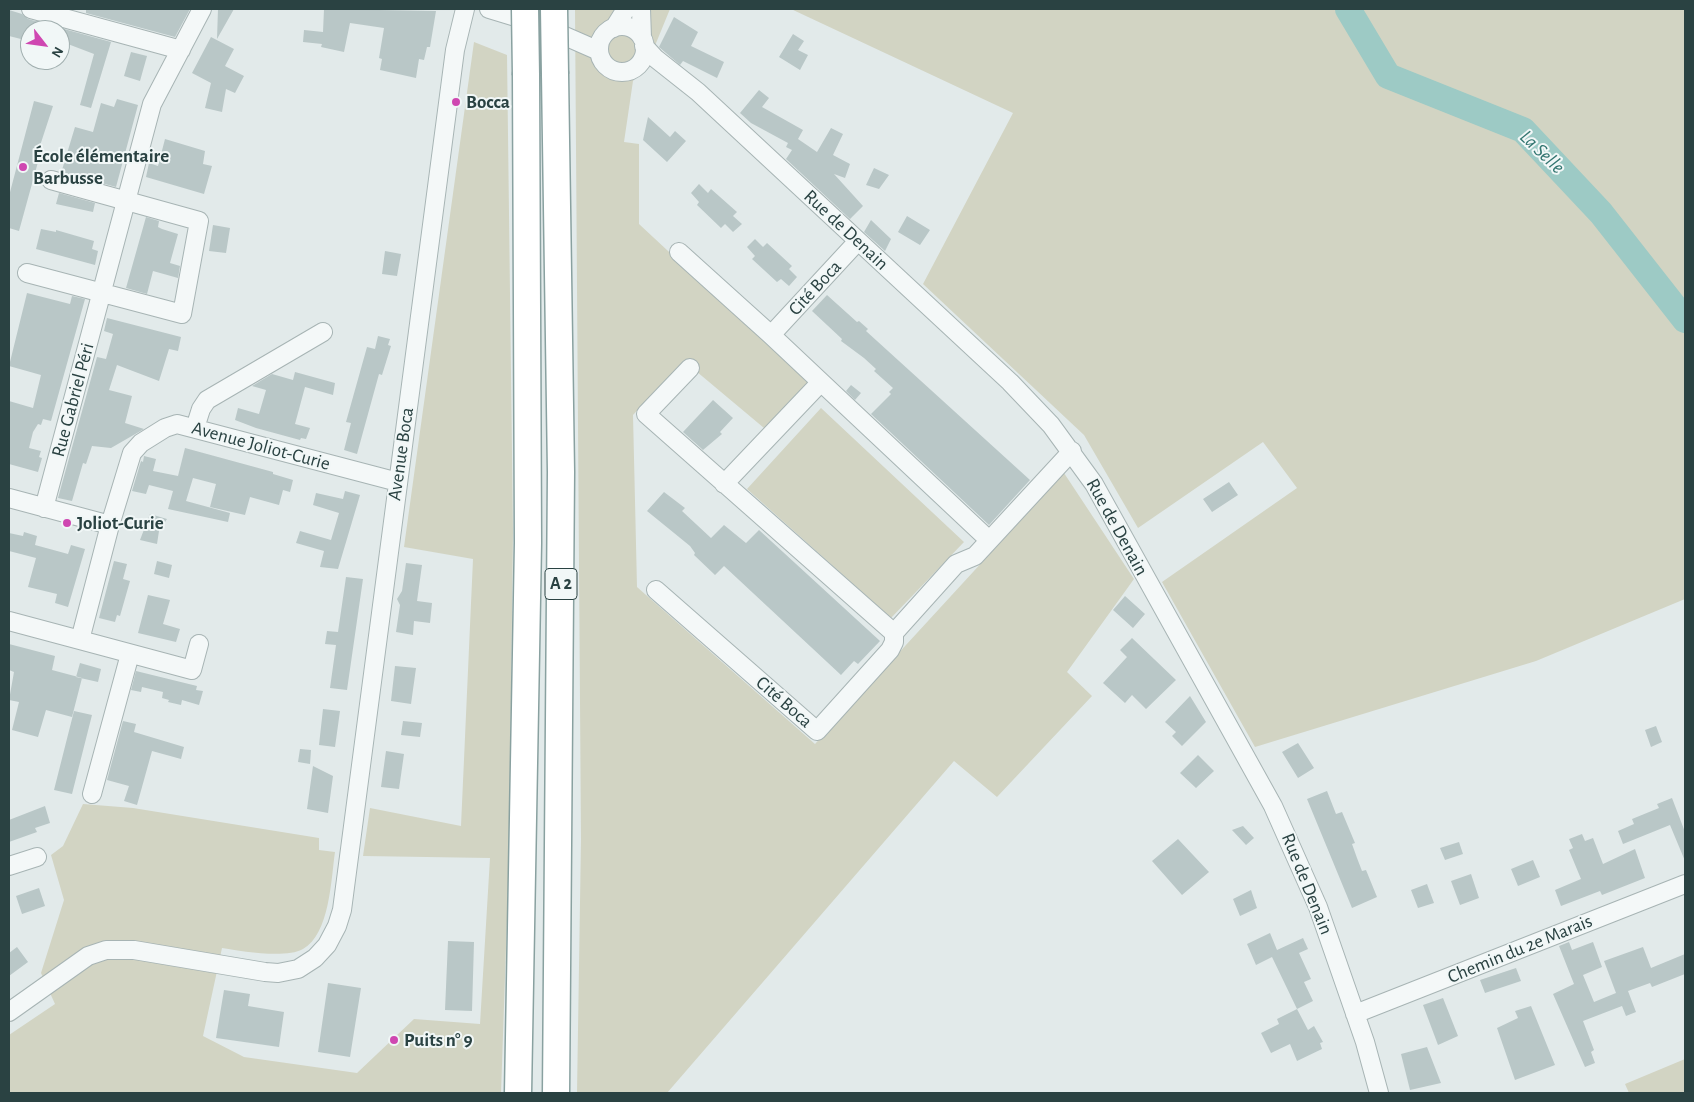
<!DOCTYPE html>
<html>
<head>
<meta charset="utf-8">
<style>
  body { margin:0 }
  #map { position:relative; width:1694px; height:1102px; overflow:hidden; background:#e2eaea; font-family:"Alegreya Sans",sans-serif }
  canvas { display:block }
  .frame { position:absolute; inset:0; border:10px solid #2a4242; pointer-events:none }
  .north { position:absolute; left:20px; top:20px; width:50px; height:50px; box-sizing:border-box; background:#f1f7f7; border:1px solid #a1afaf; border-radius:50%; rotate:120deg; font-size:14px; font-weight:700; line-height:20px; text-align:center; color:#2a4242 }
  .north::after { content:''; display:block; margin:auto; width:18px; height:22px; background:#cf47b1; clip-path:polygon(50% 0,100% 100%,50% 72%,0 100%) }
</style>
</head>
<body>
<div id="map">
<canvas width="1694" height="1102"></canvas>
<div class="frame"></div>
<div class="north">N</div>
</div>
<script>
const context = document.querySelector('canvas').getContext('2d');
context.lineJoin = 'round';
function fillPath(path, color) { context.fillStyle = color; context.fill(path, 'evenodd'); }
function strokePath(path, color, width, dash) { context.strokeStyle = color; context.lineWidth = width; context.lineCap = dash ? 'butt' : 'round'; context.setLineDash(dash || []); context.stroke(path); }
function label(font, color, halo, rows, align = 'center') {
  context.font = font + ' "Alegreya Sans",sans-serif'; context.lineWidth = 4; context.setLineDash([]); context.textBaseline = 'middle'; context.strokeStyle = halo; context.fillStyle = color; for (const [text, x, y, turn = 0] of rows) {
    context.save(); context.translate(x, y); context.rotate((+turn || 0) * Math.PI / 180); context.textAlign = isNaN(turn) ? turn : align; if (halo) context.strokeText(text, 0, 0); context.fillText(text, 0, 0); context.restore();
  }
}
fillPath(new Path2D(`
  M575,9H670L654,48L633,81L624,142L639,144V224L810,383L764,428L684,361L633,415L637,587L815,744L1064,473L1134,579L1067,672L1092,696L997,797L954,761L667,1093H577L581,839Z
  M791,9H1685V599L1536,661L1255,747L1162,582L1297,488L1263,442L1138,528L1084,435L923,284L1013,113Z
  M474,42L507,55L513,532L509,861L501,1093H9V1035L55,1004L41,973L64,900L51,855L63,846L83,804L133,808L319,838V850L335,852C331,879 330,934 303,949C285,959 241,951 222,948L203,1036L244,1057L357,1073L414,1019L480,1024L490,858L363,856L370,808L461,826L473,559L404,547Z
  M821,408L964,542L891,618L747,489Z
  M1685,1059V1093H1629L1625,1084Z`), '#d2d4c3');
strokePath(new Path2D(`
  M1348,9L1388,76L1523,130L1601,213L1685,320`), '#9dcac5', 26);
fillPath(new Path2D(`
  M86,9H190L175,37L86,13Z
  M218,9H234L217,39Z
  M324,9L436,11L430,47H427L424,60L419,59L416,78L380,70L382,59L379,58L384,28L350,23L344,52L321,47L322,44L303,42L304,30L323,32Z
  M9,10L22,14L28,19L111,42L91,108L80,105L94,54L60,41V30H30L29,41L9,36Z
  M674,17L698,32L691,46L724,62L717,78L683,61L680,65L659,47Z
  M793,34L804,41L798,50L808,55L800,70L779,57Z
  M211,37L234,49L225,66L244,76L235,93L226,89L222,112L205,108L211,83L192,73Z
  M131,52L147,56L140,81L124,76Z
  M759,90L769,98L762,107L803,130L798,139L817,152L831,128L843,134L833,155L850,164L845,178L834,174L863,206L850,219L786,159L792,150L786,147L788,143L751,123L740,113Z
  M117,99L138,105L116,187L65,173V171L62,170L75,127L93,132L101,103L114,107Z
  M34,101L53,106L35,161L38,162L19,231L9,228V196Z
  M648,117L670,137L675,131L686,141L667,162L643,140Z
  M165,139L205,151L203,164L212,166L204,194L146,177L149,163L158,166Z
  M874,168L889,175L879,189L866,185Z
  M699,184L708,193L711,189L737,212L733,216L742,224L733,232L725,224L721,228L697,205L699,202L691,193Z
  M59,193L95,203L93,212L56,204Z
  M907,216L930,230L920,245L898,232Z
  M146,217L159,221L158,227L162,229L178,234L170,263L180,266L178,278L153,271L147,294L126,288Z
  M871,220L891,239L885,251L864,232Z
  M213,225L230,228L226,253L209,251Z
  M41,229L56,232V230L94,241L92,249L98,251L95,265L36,249Z
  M755,239L763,247L767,243L792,266L789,269L797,277L789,286L781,279L777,282L752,259L755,256L747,247Z
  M385,251L401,254L397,276L382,274Z
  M27,293L70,304L72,296L85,299L51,421L43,419L41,425L38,424L33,432L29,448L41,451L39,457L42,458L38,472L9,464V401L33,408L41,375L9,366Z
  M827,295L857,322L859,321L868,329L866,331L1030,480L989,525L871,414L891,394L889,392L893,388L874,371L876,369L864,358L841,341L842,339L812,311Z
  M107,318L181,337L178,351L169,349L159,381L117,365L109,390L132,396L125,423L144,429L111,448L92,446L86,464L83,463L72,501L58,498L97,357L106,359L113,334L104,331Z
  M378,336L390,339L388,345L391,346L382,375L379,374L357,454L344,450L351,423L346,422L367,347L375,349Z
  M295,372L335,383L333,395L305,387L295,424L310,428L306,439L301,438L300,440L256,428L235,420L238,408L259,414L266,390L252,386L272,374L293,380Z
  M851,385L861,393L855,400L846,391Z
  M713,400L733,418L720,432L722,434L703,450L683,432Z
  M185,448L273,472V474L293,480L290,492L283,490L279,505L250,497L245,515L210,507L216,484L193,478L186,501L230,513L228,522L168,509L173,491L149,485L146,494L132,491L141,461L143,462L144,456L156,459L153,471L178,476Z
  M1229,482L1238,495L1212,512L1203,499Z
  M345,491L360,495L338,569L320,567L324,551L296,543L300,531L331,540L339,513L313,505L316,493L343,499Z
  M664,492L685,508L682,511L711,538L724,525L746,543L759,530L880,641L858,664L854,661L841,675L724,566L715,575L694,555L695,553L690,546L647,511Z
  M150,514L167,519L159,531L157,544L140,540Z
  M24,532L37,536L35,545L68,554L71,545L85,549L68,607L55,603L57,594L28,587L36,558L9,551V533L23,536Z
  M114,561L127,564L123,579L130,581L120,616L117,615L115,622L99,618Z
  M157,561L172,565L169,578L154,574Z
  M406,563L422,565L417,601L432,603L430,623L414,621L413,635L396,632L400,605L397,599L402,591Z
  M346,577L363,579L347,690L330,688L336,645L325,644L327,631L338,632Z
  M148,595L170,600L163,624L180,629L176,642L138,633Z
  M1125,596L1145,614L1133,628L1113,610Z
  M1132,638L1176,680L1146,709L1132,695L1125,703L1103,683L1127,657L1120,650Z
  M9,644L55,656L52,670L82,678L72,717L46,710L38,737L12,730L19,702L9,700L14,672L9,670Z
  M80,663L101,669L98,682L76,677Z
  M395,666L416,668L411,704L391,701Z
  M136,671L197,686L196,690L203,691L199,705L182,700L181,705L168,702L169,700L162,698L163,692L142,687L141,692L131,690Z
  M1190,696L1206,722L1182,746L1172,736L1176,732L1165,722Z
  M323,709L340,711L335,747L319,745Z
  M74,711L92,715L72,794L54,790Z
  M123,721L136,724L134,732L184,747L181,759L152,751L137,805L124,801L129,786L107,780Z
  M403,721L422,723L420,737L401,735Z
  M1656,726L1662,742L1651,747L1645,730Z
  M1298,743L1314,768L1298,778L1282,752Z
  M300,749L311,750L310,764L298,762Z
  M386,751L404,754L399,789L381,787Z
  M1198,755L1214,771L1196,788L1180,773Z
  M313,766L333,776L328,813L307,809Z
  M1327,791L1336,814L1342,812L1355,843L1352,844L1357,858L1362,871L1366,870L1377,897L1352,908L1307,799Z
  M1672,798L1685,832V861L1670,825L1623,844L1618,831L1634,824L1632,819L1659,808L1657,804Z
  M45,806L50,823L35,828L37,832L9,842V820Z
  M1243,826L1254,838L1246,845L1232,830Z
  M1582,834L1585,841L1593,838L1603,864L1635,849L1645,878L1602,895L1600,891L1561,906L1555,890L1581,879L1569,850L1573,848L1569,839Z
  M1178,839L1209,872L1182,895L1152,861Z
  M1459,842L1463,854L1445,860L1440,848Z
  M1533,860L1540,877L1518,886L1511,869Z
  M1471,874L1479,898L1460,905L1451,881Z
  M1427,884L1434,903L1418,908L1411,890Z
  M39,888L45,906L22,914L16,896Z
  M1251,890L1257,908L1240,916L1233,899Z
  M1270,933L1277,950L1303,938L1308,949L1299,953L1311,979L1304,982L1313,1001L1297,1009L1308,1030L1314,1026L1323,1042L1320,1043L1322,1049L1297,1061L1290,1044L1271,1053L1261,1033L1279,1024L1277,1019L1297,1009L1272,957L1256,965L1247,944Z
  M448,941L474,942L472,1011L445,1010Z
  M1569,942L1572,950L1593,942L1597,953L1602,967L1583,975L1594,1002L1616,993L1604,961L1643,947L1651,968L1685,954V974L1652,987L1650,983L1628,991L1636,1012L1626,1016L1622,1006L1583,1021L1594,1050L1591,1052L1595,1063L1585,1067L1553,994L1574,984L1559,946Z
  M17,947L28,962L9,976V953Z
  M1516,968L1521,981L1485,993L1480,980Z
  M328,983L361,988L350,1057L318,1052Z
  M224,990L250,994L248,1006L284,1012L279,1047L216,1038Z
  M1443,998L1458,1036L1438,1045L1423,1005Z
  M1531,1006L1555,1065L1515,1080L1497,1028L1518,1018L1515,1011Z
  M1427,1047L1441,1083L1410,1090L1401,1054Z`), '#b9c7c7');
const minor = new Path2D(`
  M31,9L181,50
  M489,9L535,23L599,51
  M641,9L642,38
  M599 49a23 23 0 1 1 46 0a23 23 0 1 1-46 0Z
  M614,28L626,9
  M644,46L655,58L698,92L1010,382L1051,425L1094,484L1273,806L1318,907L1365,1042L1379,1093
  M679,252L771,335L989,540
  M27,273L182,314L199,221L51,180
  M771,335L858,241
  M690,368L646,414L894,633L956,564L975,556L1072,451
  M195,428L201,409L207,400L323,332
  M724,484L821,382
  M9,498L110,525L132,453L141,443L165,428L177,424L398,482
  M44,508L152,104L202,9
  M656,590L817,731L890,650L894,642V633
  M9,621L192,670L199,644
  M80,640L110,525
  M92,794L130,654
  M9,866L37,857
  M9,1012L88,956L106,950H134L265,972L278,973L298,969L315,958L327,945L337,926L342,910L455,50L465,9
  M1355,1014L1685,884`);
const highway = new Path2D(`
  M555,74L561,472L556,1093
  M518,1093L528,543L526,75`);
strokePath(minor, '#a7b4b4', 20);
strokePath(highway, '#89a1a0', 29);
strokePath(minor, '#f4f8f8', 18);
strokePath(highway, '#fff', 26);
const highwayBridge = new Path2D(`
  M525,9L526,75
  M554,9L555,74`);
strokePath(highwayBridge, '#89a1a0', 29, []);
strokePath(highwayBridge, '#fff', 26);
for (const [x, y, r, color] of [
  [456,102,5,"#cf47b1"],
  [23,167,5,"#cf47b1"],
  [67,523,5,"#cf47b1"],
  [394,1040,5,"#cf47b1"]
]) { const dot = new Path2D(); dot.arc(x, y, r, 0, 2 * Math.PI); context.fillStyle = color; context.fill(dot); strokePath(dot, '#f1f7f7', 2); }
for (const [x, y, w] of [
  [561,584,32]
]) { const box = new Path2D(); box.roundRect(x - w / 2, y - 15.5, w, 31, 4); context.fillStyle = '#f1f7f7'; context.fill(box); strokePath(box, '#2a4242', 1); }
label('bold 18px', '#2a4242', null, [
  ["A 2",561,584]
]);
label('bold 19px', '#2a4242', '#f1f7f7', [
  ["Bocca",466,102],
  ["École élémentaire",33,156],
  ["Barbusse",33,178],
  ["Joliot-Curie",77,523],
  ["Puits n° 9",404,1040]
], 'left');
label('19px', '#2a4242', '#f1f7f7', [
  ["Rue de Denain",846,230,43],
  ["Cité Boca",815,288,-47],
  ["Rue Gabriel Péri",73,400,-75],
  ["Avenue Joliot-Curie",261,446,15],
  ["Avenue Boca",401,454,-82],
  ["Rue de Denain",1117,527,61],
  ["Cité Boca",784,702,41],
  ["Rue de Denain",1307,884,68],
  ["Chemin du 2e Marais",1520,949,-22]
]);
label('italic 20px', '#337671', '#f1f7f7', [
  ["La Selle",1542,152,44]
]);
</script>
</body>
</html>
